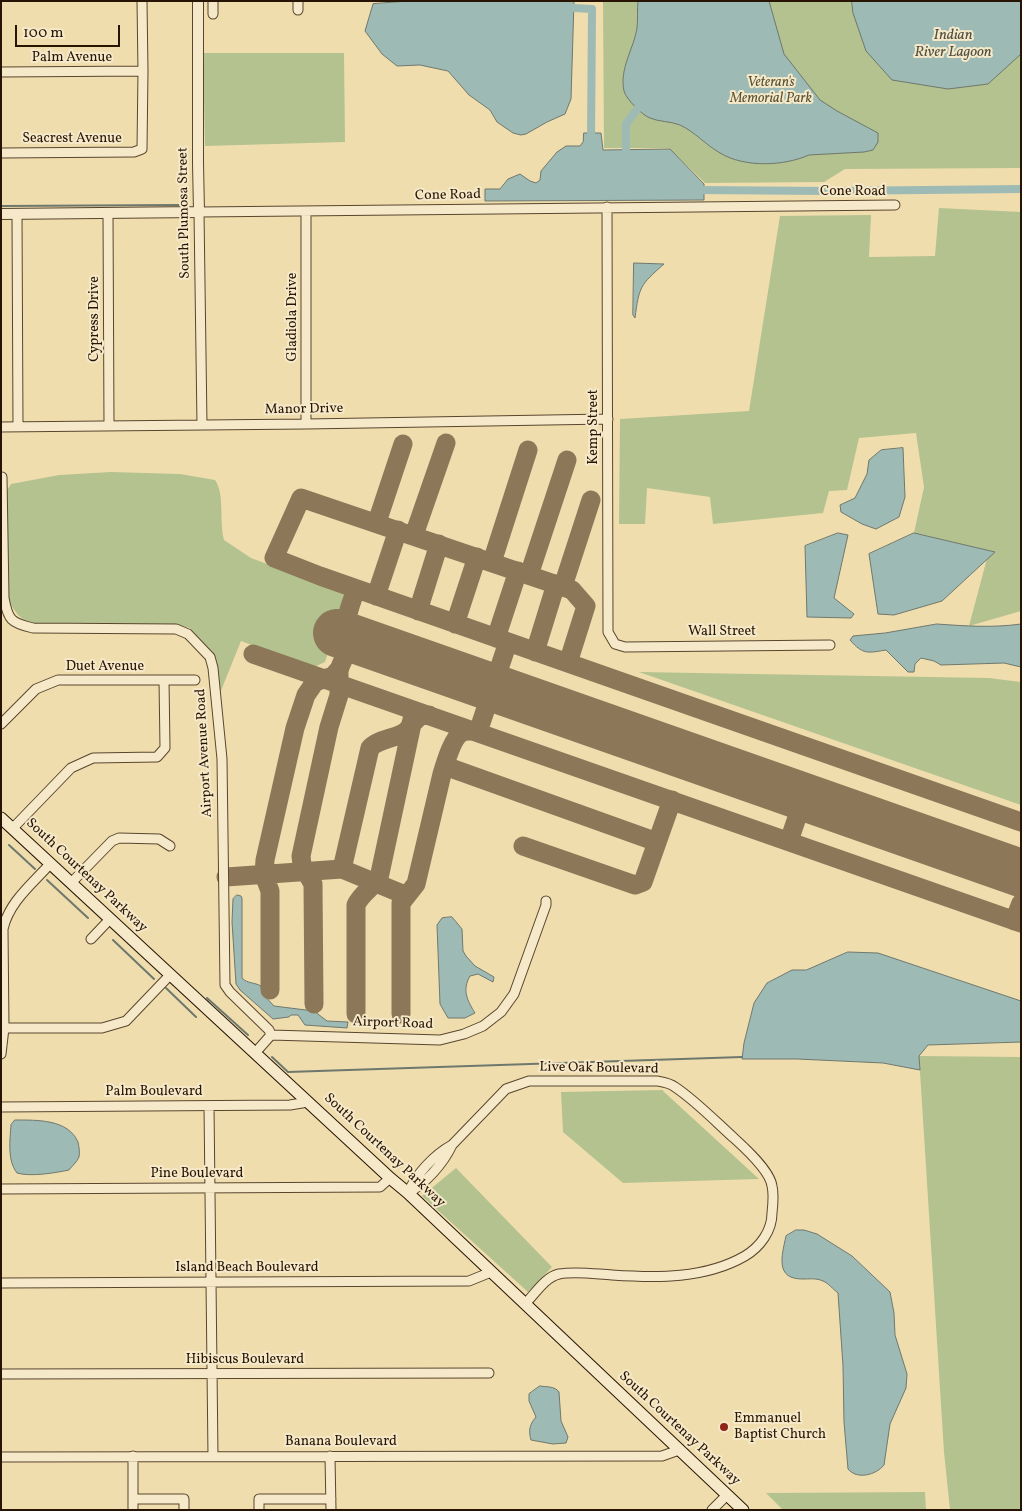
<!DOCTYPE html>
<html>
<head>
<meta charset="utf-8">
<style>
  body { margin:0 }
  #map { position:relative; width:1022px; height:1511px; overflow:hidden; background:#f0ddae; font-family:Vollkorn,serif }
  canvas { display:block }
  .frame { position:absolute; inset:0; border:2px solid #271402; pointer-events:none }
  .scale { position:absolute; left:15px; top:25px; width:105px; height:22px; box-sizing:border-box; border:2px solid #271402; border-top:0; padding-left:6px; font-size:15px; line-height:18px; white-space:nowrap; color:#271402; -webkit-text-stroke:4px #f5e9ca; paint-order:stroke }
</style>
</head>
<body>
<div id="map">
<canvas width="1022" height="1511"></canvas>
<div class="frame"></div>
<div class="scale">100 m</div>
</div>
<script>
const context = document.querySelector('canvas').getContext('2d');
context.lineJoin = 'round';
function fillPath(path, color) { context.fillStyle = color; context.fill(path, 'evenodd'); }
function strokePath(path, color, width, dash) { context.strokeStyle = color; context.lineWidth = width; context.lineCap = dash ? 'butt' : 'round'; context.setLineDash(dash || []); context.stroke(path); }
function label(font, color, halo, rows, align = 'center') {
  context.font = font + ' Vollkorn,serif'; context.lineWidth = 4; context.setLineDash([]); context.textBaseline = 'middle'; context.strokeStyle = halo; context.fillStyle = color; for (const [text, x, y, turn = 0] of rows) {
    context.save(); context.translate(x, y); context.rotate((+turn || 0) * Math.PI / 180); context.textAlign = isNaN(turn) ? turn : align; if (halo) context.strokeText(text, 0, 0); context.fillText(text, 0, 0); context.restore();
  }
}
fillPath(new Path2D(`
  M603,1H1021V168L845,169L824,182L705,183L669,148H604Z
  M203,53H344L345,142L205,146Z
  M939,208L1021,212V611L969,626L989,551L914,533L924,487L916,433L859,438L847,490L829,491L823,513L713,524L710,497L647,488L645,524H619L620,419L749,411L780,216L871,215L869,257L935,256Z
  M111,472L180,474L215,480C225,494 219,521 224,540L251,558L342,592L345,595V601L325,662L312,668L241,641L220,693L216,660L190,628L182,626L28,623L18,615L8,601L6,492L11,484L59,475Z
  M639,672L989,678L1021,682V805Z
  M919,1056L1021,1057V1510H950L944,1452Z
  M663,1090V1091L759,1179L623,1183L563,1132L561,1092Z
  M456,1168L552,1267L528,1292L422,1196Z
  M925,1492L926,1510H783L766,1493Z`), '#b4c28f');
const water = new Path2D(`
  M409,1H574L571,99L565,114L547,122L526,134L521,135L513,133L497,122L490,110L469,95L448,71L420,65L397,66L382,54L365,31L373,4Z
  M638,1H769L784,54L820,100L837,111L878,133V142L873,150L864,152L809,155C784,166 745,168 720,153C706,145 695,132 680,125C670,121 659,122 650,118C642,115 626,99 624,91C619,69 634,48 637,28C638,19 637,10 638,1Z
  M852,1H1021V54L988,84L948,89L892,80L866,51L853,13Z
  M584,133H601L603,150L670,149L704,184V200L485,201V189H500L508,179L520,174L530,181L536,183L540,180L541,171L557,152L566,146H580L583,142Z
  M634,263L664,264C640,285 639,287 635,318L633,315Z
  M903,448L905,497L899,517L876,529L862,524L841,512L840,505L855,498L867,474L869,460L881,450Z
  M838,533L848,535L834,598L854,614L851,618L807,617L805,546Z
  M914,533L995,552L942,601L894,615L878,614L869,554Z
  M937,624C965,626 993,628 1021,624V667L1004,663L941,665L934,661L921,658L915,664L914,672H908L886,650C868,653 863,655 850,640L853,636L885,633Z
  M237,895L241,896L242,898V978C248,984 254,982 261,986L262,993L274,1006L314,1011L327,1021L348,1022L347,1028L305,1025L298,1015H291L289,1017L273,1019L240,990L236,984L232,922L233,899Z
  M452,917L462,929L463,951L466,956L475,966L494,977L493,982L478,974L470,976C462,990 467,1000 475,1013L465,1018H448L440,1004L437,925L442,918Z
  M848,952L878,953L1021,1001V1042L928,1045L919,1056L920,1070L883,1063L797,1059H742L744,1043L754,1003L767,983L792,970H806Z
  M15,1120C37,1120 68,1119 78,1142C79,1146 80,1153 79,1157C77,1162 72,1166 69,1170C55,1173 30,1177 17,1173C7,1160 10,1140 11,1125Z
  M796,1230H804L817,1234L852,1256L890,1292L894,1313L895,1335L907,1374L906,1388L890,1424L884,1465C876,1475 857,1480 848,1469L844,1422L843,1366L838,1293C833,1289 828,1283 823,1281C816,1278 811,1279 804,1279C774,1280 782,1255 786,1236Z
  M540,1386C546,1387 555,1386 559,1392L561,1421L568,1437L566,1443L553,1444L531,1440C528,1430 530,1424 536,1417L529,1401V1394Z`);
fillPath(water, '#9dbab4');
strokePath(water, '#6e786d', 1);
strokePath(new Path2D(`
  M1,206L179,205
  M9,845L35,869
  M47,880L88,918
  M113,940L154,979
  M166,988L196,1017
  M207,998L248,1035
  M272,1057L288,1072L742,1057`), '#6e786d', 2);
strokePath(new Path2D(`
  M574,8L592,9L591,142
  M626,158V124L638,108
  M696,190L828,191L1021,189`), '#9dbab4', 8);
strokePath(new Path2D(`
  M377,522L403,444
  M414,535L446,443
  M492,562L528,450
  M529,575L567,460
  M563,586L591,500
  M376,596L398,530
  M418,611L439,544
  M455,624L477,557
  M496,638L518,571
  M535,652L556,584
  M253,654L1021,923
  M568,663L586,606L572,590L301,498L274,558L320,576L1021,822
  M336,679C341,663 346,646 365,643C338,627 348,614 356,589
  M445,766L657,842
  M789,841L804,797
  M523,846L635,885L643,882L672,800
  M342,869L370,748C382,735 411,740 412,719
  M226,877L342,869L405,895
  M1014,921L1021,903
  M270,990V891L264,875L265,860L295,728L306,695L315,682L333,676L340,668
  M314,1004L313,884L302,865L301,856L329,727L339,695V673
  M356,1014V905C361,894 372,888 379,878L412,724L420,716L429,715
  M401,1014V903L416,884L442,774C445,764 453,736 463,732C468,730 473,731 478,732L508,642`), '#8c7858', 19);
strokePath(new Path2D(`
  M337,633L1021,873`), '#8c7858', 48);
const minor = new Path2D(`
  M298,1V10
  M213,14V1
  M1,72L143,71
  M1,153L134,152L142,149L143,71L142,1
  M607,207L608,632L615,644L625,647L830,645
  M306,211V424
  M108,213L109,426
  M17,214L18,427
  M202,425L199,212L895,205
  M1,427L306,424L608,419
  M2,477L4,598C8,620 11,623 33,628L176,629L188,634L210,657L213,668L222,759L225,985L230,992L269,1030L271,1035
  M1,724L36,689L58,680H195
  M13,828L71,768L93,758L157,757L165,748L164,680
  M71,883L112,841L119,838L159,839L170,846
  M91,939L110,919
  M4,1028H102L126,1021L170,975
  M255,1053L271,1035L440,1040L464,1034L483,1026L501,1012L514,994L546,905V901
  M1,1054L4,1028L3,929C9,902 32,884 50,864
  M209,1106L213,1456
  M1,1107L290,1105L308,1102
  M1,1189L380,1187L390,1178
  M408,1193C416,1174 434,1155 452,1145L506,1089L529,1081H657C663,1082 670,1083 675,1087C696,1101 716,1122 735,1139C746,1149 770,1171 772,1186C774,1194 773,1204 772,1213C772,1231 760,1247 745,1256C705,1279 657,1278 612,1275C595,1274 576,1271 559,1274C545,1277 535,1294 525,1304
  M408,1193C426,1183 443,1164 452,1145
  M1,1283L469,1281L491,1272
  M1,1374L489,1373
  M133,1456V1510
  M330,1456L331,1510
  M1,1457L662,1456L679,1450
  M133,1499H184V1510
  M259,1510V1499H331
  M712,1510L727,1495`);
const tertiary = new Path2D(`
  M1,214L199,212L198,163V1`);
const secondary = new Path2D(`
  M1,818L390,1178L408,1193L743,1510`);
strokePath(minor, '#59462d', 11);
strokePath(tertiary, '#59462d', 12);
strokePath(secondary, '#271402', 13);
strokePath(minor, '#f5e9ca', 9);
strokePath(tertiary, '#f5e9ca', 10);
strokePath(secondary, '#f5e9ca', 11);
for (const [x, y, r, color] of [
  [724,1427,5,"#8f2418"]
]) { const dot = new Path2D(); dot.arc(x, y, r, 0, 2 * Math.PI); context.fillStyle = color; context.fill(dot); strokePath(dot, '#f5e9ca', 2); }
label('14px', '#271402', '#f5e9ca', [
  ["Palm Avenue",72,58],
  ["Seacrest Avenue",72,139],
  ["Cone Road",853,192],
  ["Cone Road",448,196,-1],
  ["South Plumosa Street",185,213,-91],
  ["Gladiola Drive",293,317,-90],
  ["Cypress Drive",95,319,-90],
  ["Manor Drive",304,410,-1],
  ["Kemp Street",594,427,-90],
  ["Wall Street",722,632],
  ["Duet Avenue",105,667],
  ["Airport Avenue Road",205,753,-93],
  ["South Courtenay Parkway",86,876,43],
  ["Airport Road",393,1024,2],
  ["Live Oak Boulevard",599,1069,1],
  ["Palm Boulevard",154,1092],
  ["South Courtenay Parkway",384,1151,43],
  ["Pine Boulevard",197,1174],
  ["Island Beach Boulevard",247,1268],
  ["Hibiscus Boulevard",245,1360],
  ["South Courtenay Parkway",679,1429,43],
  ["Banana Boulevard",341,1442]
]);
label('italic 14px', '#585133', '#f5e9ca', [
  ["Veteran's",771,83],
  ["Memorial Park",771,99]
]);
label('14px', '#271402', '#f5e9ca', [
  ["Emmanuel",734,1419],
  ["Baptist Church",734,1435]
], 'left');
label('italic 15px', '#504e40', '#f5e9ca', [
  ["Indian",953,36],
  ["River Lagoon",953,53]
]);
</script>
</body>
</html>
